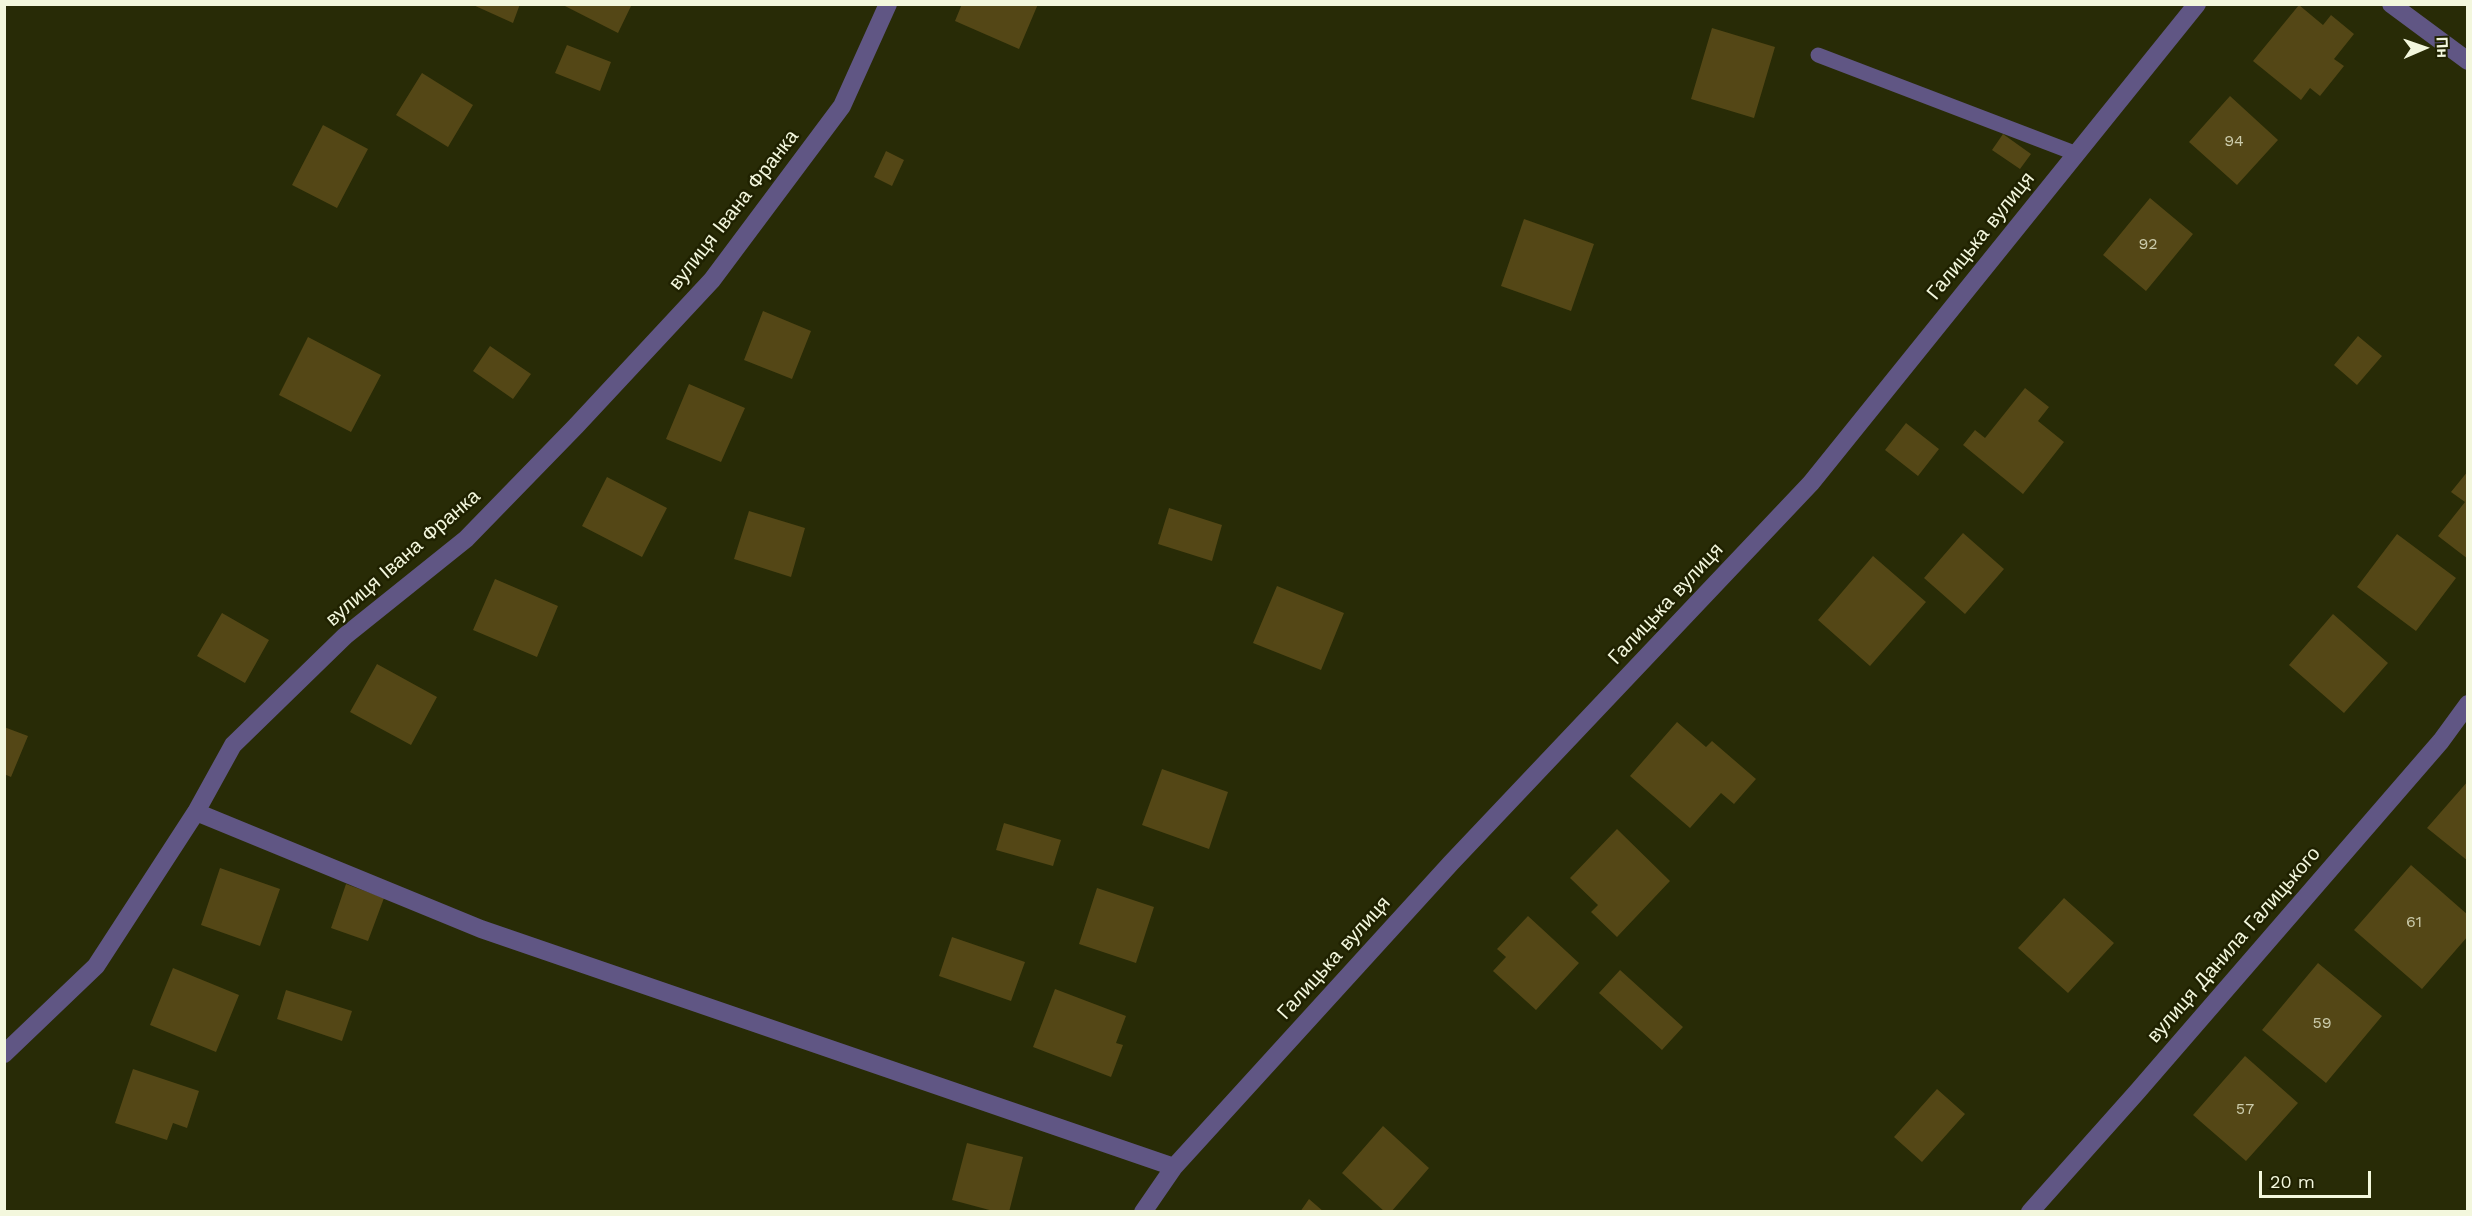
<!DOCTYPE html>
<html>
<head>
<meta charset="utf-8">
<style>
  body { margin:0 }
  #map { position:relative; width:2472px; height:1216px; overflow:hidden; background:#282b06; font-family:"Work Sans",sans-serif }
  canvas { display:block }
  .frame { position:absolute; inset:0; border:6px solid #f3f7dd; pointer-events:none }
  .north { position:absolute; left:2394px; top:18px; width:60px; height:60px; -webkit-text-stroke:4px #1f2100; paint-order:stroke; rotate:88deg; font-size:16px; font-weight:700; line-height:24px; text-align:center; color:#f3f7dd }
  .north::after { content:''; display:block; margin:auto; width:21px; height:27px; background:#f3f7dd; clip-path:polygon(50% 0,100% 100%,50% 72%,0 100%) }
  .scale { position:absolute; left:2259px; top:1171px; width:112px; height:27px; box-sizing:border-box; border:3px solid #f3f7dd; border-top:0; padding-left:8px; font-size:18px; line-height:21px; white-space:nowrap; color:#f3f7dd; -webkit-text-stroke:4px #1f2100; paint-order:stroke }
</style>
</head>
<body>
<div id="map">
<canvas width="2472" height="1216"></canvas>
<div class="frame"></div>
<div class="north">Пн</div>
<div class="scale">20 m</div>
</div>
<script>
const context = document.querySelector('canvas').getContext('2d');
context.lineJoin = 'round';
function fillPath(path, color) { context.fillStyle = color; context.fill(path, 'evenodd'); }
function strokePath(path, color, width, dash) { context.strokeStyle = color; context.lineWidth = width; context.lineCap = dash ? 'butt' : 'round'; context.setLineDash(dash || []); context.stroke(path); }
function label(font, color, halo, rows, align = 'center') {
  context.font = font + ' "Work Sans",sans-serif'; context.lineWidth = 5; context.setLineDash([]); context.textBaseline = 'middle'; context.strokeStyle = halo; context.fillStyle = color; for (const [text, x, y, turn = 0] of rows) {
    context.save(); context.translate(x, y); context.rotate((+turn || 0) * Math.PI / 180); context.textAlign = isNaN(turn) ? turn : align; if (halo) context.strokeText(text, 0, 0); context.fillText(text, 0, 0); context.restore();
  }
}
fillPath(new Path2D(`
  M471,4H520L513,23Z
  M561,4H632L618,33Z
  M962,4H1038L1019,49L955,21Z
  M2299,5L2323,25L2331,15L2354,34L2334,59L2344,66L2320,96L2310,88L2301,100L2253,61Z
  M1712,28L1775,47L1754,118L1691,99Z
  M567,45L611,62L600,91L555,73Z
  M422,73L473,105L448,147L396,115Z
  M2230,96L2278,140L2237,185L2189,142Z
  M323,125L368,149L337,208L292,185Z
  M2003,134L2031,154L2020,169L1992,150Z
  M886,151L904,160L892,186L874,177Z
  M2150,198L2193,234L2146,291L2103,255Z
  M1524,219L1594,244L1571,311L1501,286Z
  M763,311L811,331L792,379L744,360Z
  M2358,336L2382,356L2357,385L2334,365Z
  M308,337L381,375L351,432L279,395Z
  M490,346L531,374L513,399L473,371Z
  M689,384L745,408L721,462L666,439Z
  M2025,388L2049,407L2038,421L2064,442L2023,494L1963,445L1975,430L1985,438Z
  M1906,423L1939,449L1918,476L1885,450Z
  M2468,471V559L2438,536L2465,502L2451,492Z
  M607,477L667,508L642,557L582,526Z
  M1169,508L1222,525L1212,561L1158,544Z
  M749,511L805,528L791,577L734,559Z
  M1963,533L2004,569L1965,614L1924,578Z
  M2397,534L2456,578L2416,631L2357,587Z
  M1873,556L1926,602L1870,666L1818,620Z
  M495,579L558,606L537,657L473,630Z
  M1277,586L1344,613L1321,670L1253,643Z
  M222,613L269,640L245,683L197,656Z
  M2333,614L2388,663L2344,713L2289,665Z
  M377,664L437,697L411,745L350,712Z
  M1677,722L1706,747L1712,741L1756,779L1734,804L1721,793L1690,828L1630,776Z
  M4,727L28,736L11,777L4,774Z
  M1162,769L1228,792L1209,849L1142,825Z
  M2468,781V861L2427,828Z
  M1004,823L1061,840L1053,866L996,850Z
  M1617,829L1670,881L1617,937L1591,912L1598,905L1570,878Z
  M2411,865L2468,915V936L2422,989L2354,930Z
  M220,868L280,889L260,946L201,925Z
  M346,884L384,898L368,941L331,928Z
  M1097,888L1154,907L1136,963L1079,944Z
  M2064,898L2114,943L2068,993L2018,948Z
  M1528,916L1579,963L1536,1010L1493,971L1506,957L1497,949Z
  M952,937L1025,962L1011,1001L939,976Z
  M2318,963L2382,1016L2326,1083L2262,1030Z
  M173,968L239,995L216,1052L150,1025Z
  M1620,970L1683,1027L1662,1050L1599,993Z
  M1055,989L1126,1016L1116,1043L1123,1045L1111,1077L1033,1047Z
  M286,990L352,1011L342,1041L277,1019Z
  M2245,1056L2298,1103L2246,1161L2193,1115Z
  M133,1069L199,1091L187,1128L173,1123L167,1140L115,1123Z
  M1937,1089L1965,1114L1922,1162L1894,1137Z
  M1383,1126L1429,1168L1391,1212H1385L1342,1173Z
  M967,1143L1023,1157L1009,1212H997L952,1200Z
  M1309,1199L1324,1212H1300Z`), '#544716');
strokePath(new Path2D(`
  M1818,55L2077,154`), '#605684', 15);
strokePath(new Path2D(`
  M2391,4L2468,61
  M196,812L481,929L1174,1167
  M4,1054L96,966L196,812L233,745L345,636L466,539L576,426L712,280L842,106L888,4
  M1143,1212L1174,1167L1451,863L1811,483L2197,4
  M2030,1212L2137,1092L2441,741L2468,704`), '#605684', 18);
label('16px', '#cbcbab', null, [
  ["94",2234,141],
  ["92",2148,244],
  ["61",2414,922],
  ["59",2322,1023],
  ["57",2245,1109]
]);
label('20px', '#f3f7dd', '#1f2100', [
  ["вулиця Івана Франка",734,210,-52],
  ["Галицька вулиця",1981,236,-51],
  ["вулиця Івана Франка",403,558,-41],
  ["Галицька вулиця",1666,604,-47],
  ["вулиця Данила Галицького",2234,945,-49],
  ["Галицька вулиця",1334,958,-48]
]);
</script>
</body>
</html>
